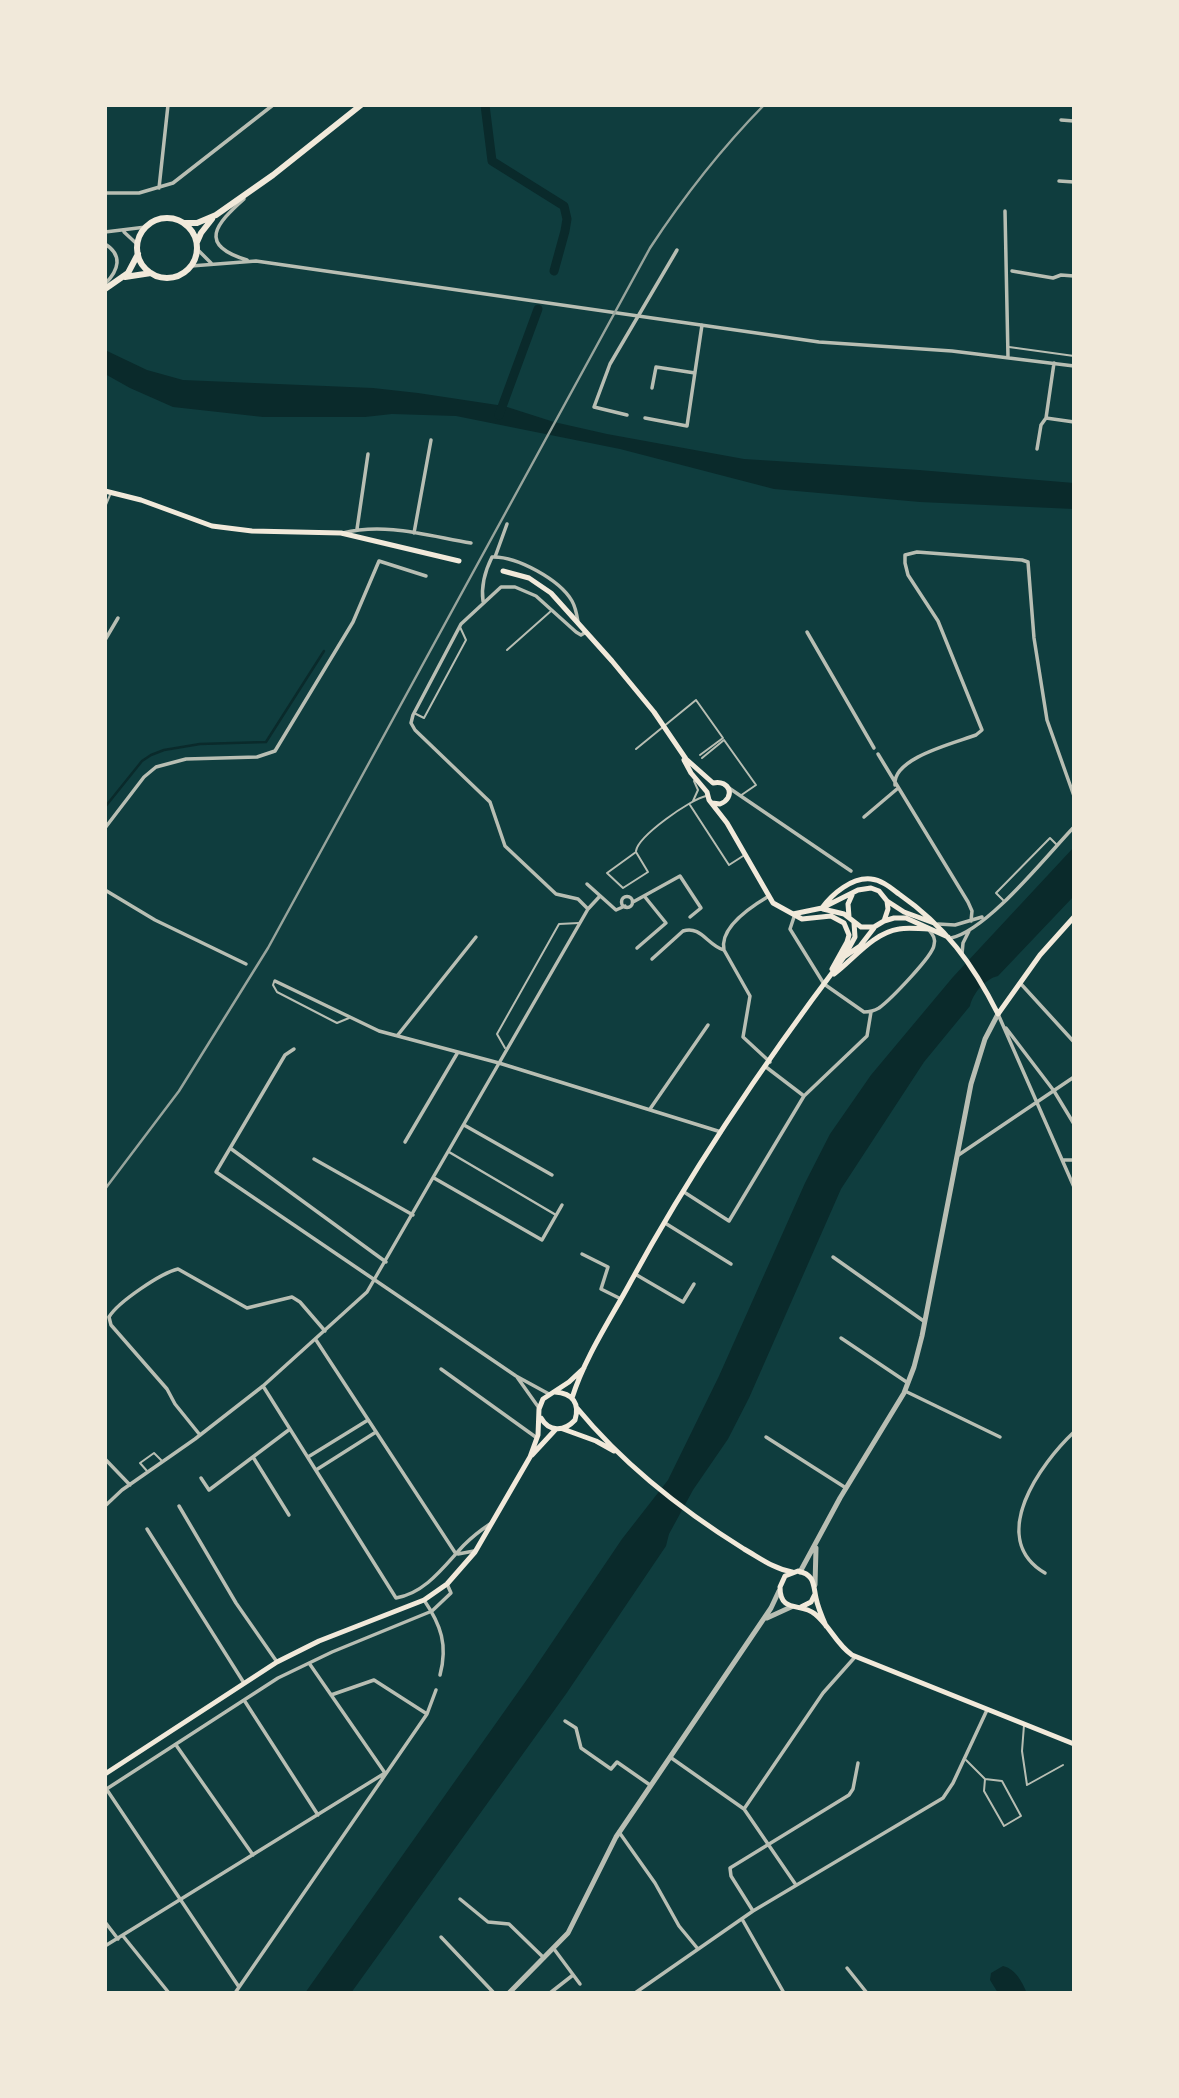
<!DOCTYPE html>
<html>
<head>
<meta charset="utf-8">
<style>
  body { margin:0 }
  #map { position:relative; width:1179px; height:2098px; overflow:hidden; background:#0f3d3e; font-family:Merriweather,serif }
  canvas { display:block }
  .frame { position:absolute; inset:0; border:107px solid #f1e9da; pointer-events:none }
</style>
</head>
<body>
<div id="map">
<canvas width="1179" height="2098"></canvas>
<div class="frame"></div>
</div>
<script>
const context = document.querySelector('canvas').getContext('2d');
context.lineJoin = 'round';
function fillPath(path, color) { context.fillStyle = color; context.fill(path, 'evenodd'); }
function strokePath(path, color, width, dash) { context.strokeStyle = color; context.lineWidth = width; context.lineCap = dash ? 'butt' : 'round'; context.setLineDash(dash || []); context.stroke(path); }
fillPath(new Path2D(`
  M105,350L147,370L183,380L373,388L418,393L504,406L554,422L607,434L744,459L919,470L1074,483V509L920,502L774,489L620,449L456,416L392,414L365,417H263L173,407L130,388L105,374Z
  M1074,847V896L998,976C985,979 973,993 970,1006L924,1062L841,1189L749,1398L728,1439L693,1490L669,1534L666,1546L566,1694L351,1993H305L528,1678L622,1539L668,1480L719,1376L805,1183L830,1134L871,1075L953,977Z
  M1003,1966C1016,1969 1022,1982 1027,1993H998L990,1980L991,1973Z`), '#0a2a2b');
strokePath(new Path2D(`
  M105,807L142,761L151,755L164,750L200,744L266,742L324,651`), '#0a2a2b', 2.5);
strokePath(new Path2D(`
  M485,105L492,161L564,206L567,219L565,231L554,271
  M499,415L538,309`), '#0a2a2b', 9);
strokePath(new Path2D(`
  M1009,347L1074,356
  M105,507L110,495
  M507,650L551,611
  M414,713L424,718L466,640L460,627
  M636,749L696,700L723,738L700,755
  M702,758L724,740L756,785L740,796
  M693,801L698,790L694,781
  M690,805L729,865L743,856
  M636,851C638,836 691,799 706,796
  M636,852L648,872L623,888L607,873Z
  M1003,900L996,893L1050,838L1056,844
  M274,982L273,985L277,992L337,1023L349,1018
  M505,1048L497,1034L559,924L579,923
  M147,1471L140,1463L154,1453L162,1461
  M1024,1725L1022,1751L1027,1785L1063,1765
  M966,1760L985,1779L1002,1781L1021,1816L1004,1826L984,1791L985,1779`), '#b8beb3', 2);
strokePath(new Path2D(`
  M449,1152L556,1215`), '#b8beb3', 2.5);
strokePath(new Path2D(`
  M1061,120L1074,121
  M1059,181L1074,182
  M159,188L168,105
  M105,193H139L173,183L273,105
  M244,199C216,224 197,245 247,260
  M1005,211L1008,357
  M105,232L146,227
  M124,232L138,245
  M105,244C123,255 119,270 105,284
  M197,249L211,263
  M191,266L256,261L819,342L952,351L1074,366
  M1012,271L1053,278L1061,275L1074,276
  M652,388L656,367L695,373
  M627,415L594,407L610,364L677,250
  M645,418L687,426L702,325
  M1046,418L1074,422
  M1037,449L1041,425L1046,418L1054,363
  M357,529L368,454
  M343,533C385,522 429,536 471,543
  M414,533L431,440
  M495,557L507,524
  M483,601C481,586 485,571 492,557C517,556 560,580 572,601C576,608 577,616 578,622
  M586,632L581,635L576,632L536,596L515,587H501L461,624L413,715L411,723L415,730L490,802L505,846L556,894L578,899L588,909
  M807,632L874,748
  M105,640L118,618
  M878,754L968,902L972,911L971,921
  M895,785C892,758 955,743 976,735L982,730L938,621L908,575L905,563V555L917,552L1022,560L1028,562L1034,638L1047,720L1074,796
  M729,788L851,871
  M864,817L897,789
  M105,828L144,777L156,767L186,759L257,757L275,751L353,622L379,561L426,576
  M587,884L616,910L625,906
  M105,890L155,920L246,964
  M621.5 902a5.5 5.5 0 1 1 11 0a5.5 5.5 0 1 1-11 0Z
  M633,902L680,876L701,908L690,917
  M794,917L790,929L824,984L864,1012C870,1012 874,1011 879,1008C890,1000 933,956 934,945C936,939 933,935 929,930
  M938,924L955,925L982,917
  M951,938C988,930 1047,855 1074,827
  M637,948L666,923L645,897
  M724,950C719,927 752,906 769,896
  M962,954L963,943L969,931
  M652,959L683,931C701,925 708,946 724,950L750,996L743,1037L770,1062
  M275,981L379,1031L499,1063L721,1132
  M1021,984L1074,1042
  M998,1014L1074,1187
  M1006,1028L1054,1091L1074,1124
  M397,1036L476,937
  M294,1049L285,1055L216,1172L516,1376L549,1394
  M766,1067L804,1096
  M650,1109L708,1025
  M464,1125L552,1175
  M405,1142L458,1052
  M230,1148L386,1262
  M957,1156L1074,1077
  M314,1159L413,1215
  M1063,1160H1074
  M434,1178L542,1240L562,1205
  M684,1192L729,1221L804,1096L867,1036L871,1012
  M665,1223L731,1264
  M582,1254L608,1267L601,1289L621,1299
  M833,1257L925,1322
  M635,1274L683,1302L694,1284
  M841,1338L908,1383
  M316,1340L456,1554
  M441,1369L537,1438
  M517,1377L539,1408
  M263,1386L396,1598C426,1593 445,1565 464,1545C472,1537 481,1530 490,1524
  M905,1391L1000,1437
  M200,1435L175,1404L167,1389L111,1325L109,1317C118,1302 161,1273 178,1269L247,1308L292,1297L300,1302L325,1331
  M766,1437L846,1488
  M253,1457L289,1515
  M308,1457L368,1420
  M105,1459L130,1485
  M316,1470L376,1432
  M201,1478L209,1490L290,1429
  M105,1506L122,1490L195,1439L263,1386L367,1292L588,909L600,896
  M179,1506L236,1603L277,1662
  M147,1529L244,1683
  M458,1554L474,1551
  M1045,1573C986,1538 1041,1463 1074,1432
  M424,1600C441,1625 448,1645 440,1675
  M331,1695L374,1680L427,1714
  M244,1700L318,1815
  M565,1721L576,1728L581,1748L611,1769L617,1762L650,1785
  M176,1745L253,1855
  M670,1757L744,1809L796,1885
  M105,1787L239,1987
  M105,1790L278,1678L332,1652L432,1611L451,1593L447,1584
  M744,1809L823,1693L855,1657
  M619,1832L655,1883L679,1926L698,1949
  M460,1899L488,1922L509,1924L544,1958
  M753,1911L731,1876L730,1868L849,1795L853,1789L858,1763
  M742,1919L784,1993
  M105,1922L118,1939
  M123,1936L169,1993
  M441,1937L494,1993
  M105,1946L385,1773L309,1663
  M554,1949L580,1984
  M847,1968L867,1993
  M235,1993L427,1714L436,1690
  M550,1993L573,1975
  M635,1993L753,1911L943,1798L953,1783L987,1710`), '#b8beb3', 3.5);
strokePath(new Path2D(`
  M800,1572L840,1498L904,1393L914,1367L922,1336L971,1084L985,1039L998,1014
  M815,1585L816,1548
  M767,1618L791,1607
  M509,1993L568,1933L616,1837L771,1608L779,1591`), '#b8beb3', 5);
strokePath(new Path2D(`
  M105,491L141,500L212,526L252,531L341,533L459,561
  M503,571L529,578L551,593L612,661L654,712L686,759L713,783C730,779 736,798 720,804L712,803
  M684,760L691,773L707,792L709,800L727,823L773,903L802,919L831,916L844,923L849,935L847,942L832,969
  M822,908C832,894 852,877 871,879C882,880 891,888 899,894C945,926 973,964 998,1014L1040,955L1074,917
  M823,909L844,914L861,927H874L884,921L894,918H906L948,937
  M793,914L822,908L858,890L871,888L879,891L887,901L904,912L934,923
  M849,917L848,904L852,895
  M884,921L888,909L887,901
  M844,957L860,946L874,928
  M834,974C854,959 873,933 899,929C909,927 919,929 928,929
  M572,1398C585,1357 610,1320 630,1283C692,1169 766,1060 844,957L855,937L854,923
  M577,1408C623,1464 683,1511 744,1549C760,1558 774,1569 792,1572
  M541,1418C549,1432 564,1432 575,1420C580,1404 573,1393 555,1392
  M563,1429L596,1441L614,1451
  M532,1455L556,1429
  M801,1607L811,1602L815,1594
  M826,1626C822,1617 818,1608 816,1598C813,1584 815,1575 798,1571L785,1576L780,1587C780,1614 801,1602 815,1614C830,1626 836,1644 852,1655L1074,1744
  M105,1774L277,1662L319,1641L424,1600L447,1584L475,1552L530,1457L538,1435L539,1409L543,1399L569,1382L584,1368`), '#f1e9da', 5);
strokePath(new Path2D(`
  M137 248a30 30 0 1 1 60 0a30 30 0 1 1-60 0Z
  M184,223H197L216,215L273,175L361,105
  M197,242L201,233L212,219
  M125,277L151,273
  M105,289L128,273L138,254`), '#f1e9da', 6);
strokePath(new Path2D(`
  M105,1189L179,1091L268,948L650,248C684,196 721,149 764,105`), '#97a49c', 2.5);
</script>
</body>
</html>
